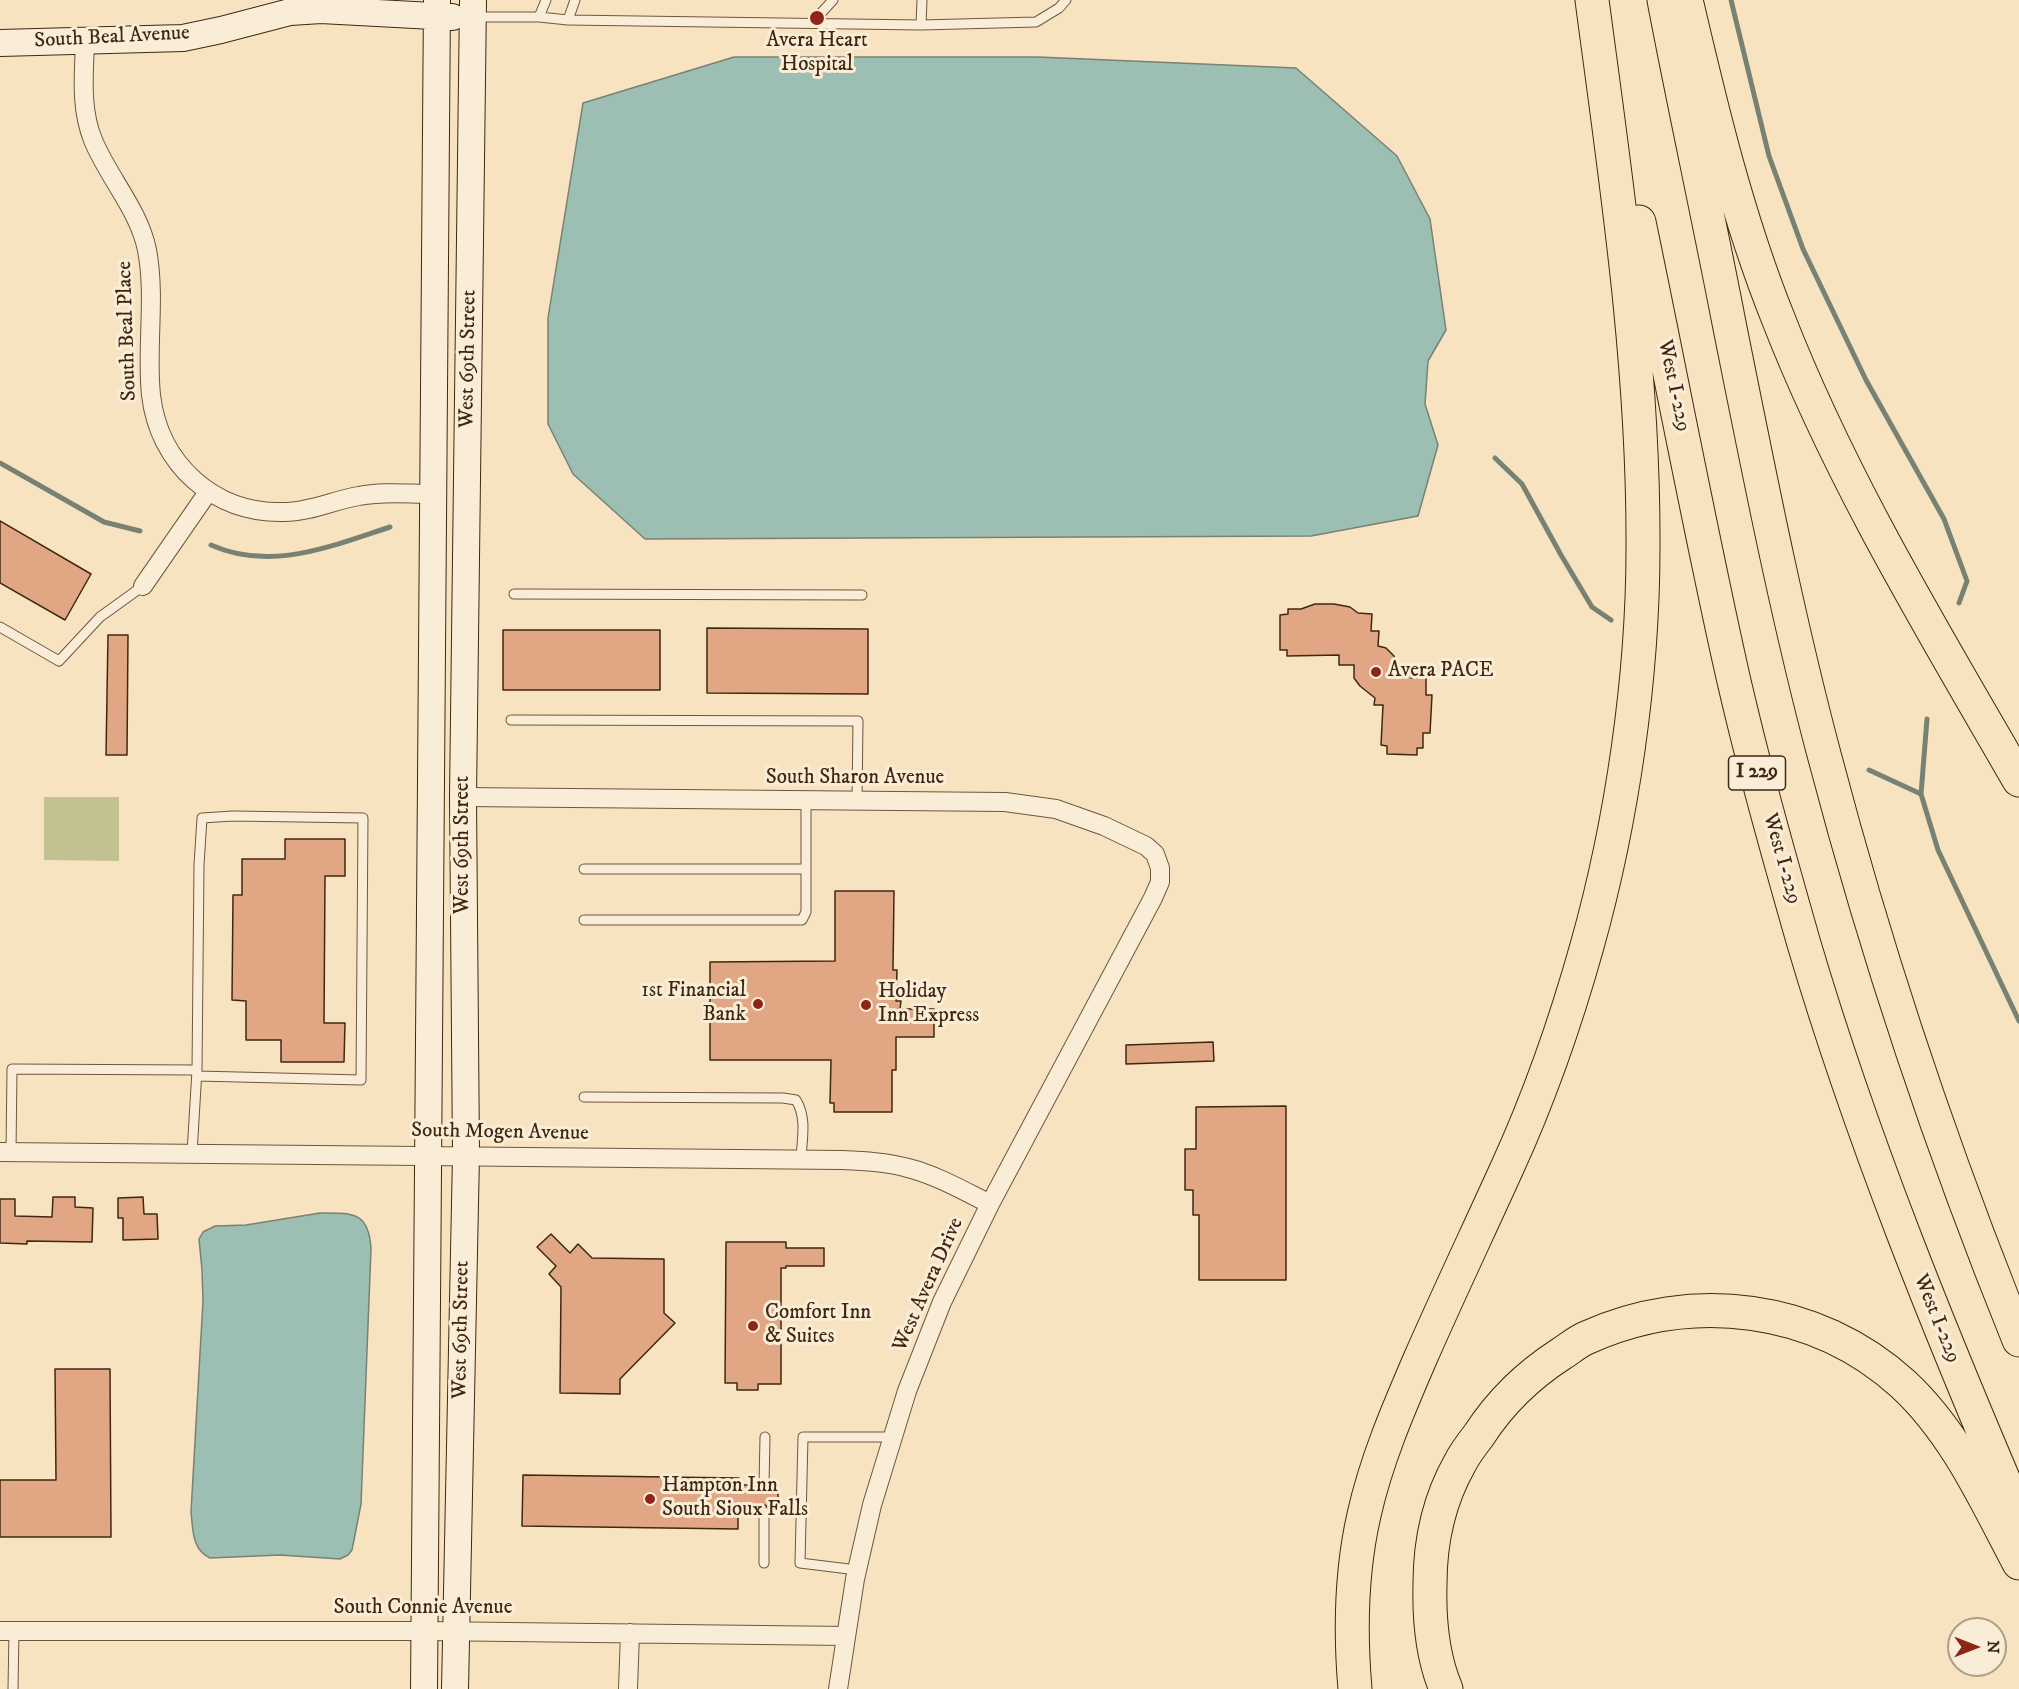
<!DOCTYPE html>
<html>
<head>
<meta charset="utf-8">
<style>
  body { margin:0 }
  #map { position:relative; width:2019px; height:1689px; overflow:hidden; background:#f8e3c1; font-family:"IM FELL DW Pica",serif }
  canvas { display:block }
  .north { position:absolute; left:1947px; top:1617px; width:60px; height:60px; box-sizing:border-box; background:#faedd7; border:2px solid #af9e88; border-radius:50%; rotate:90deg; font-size:16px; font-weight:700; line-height:24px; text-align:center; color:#3f2812 }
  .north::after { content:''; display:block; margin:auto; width:21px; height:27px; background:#8f2418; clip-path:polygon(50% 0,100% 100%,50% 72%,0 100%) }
</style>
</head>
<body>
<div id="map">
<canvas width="2019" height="1689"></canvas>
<div class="north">N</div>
</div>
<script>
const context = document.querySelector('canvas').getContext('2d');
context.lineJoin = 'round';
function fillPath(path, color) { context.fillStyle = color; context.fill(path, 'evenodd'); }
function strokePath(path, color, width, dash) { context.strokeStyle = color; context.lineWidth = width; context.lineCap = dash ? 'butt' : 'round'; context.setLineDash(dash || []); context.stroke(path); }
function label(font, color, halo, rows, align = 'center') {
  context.font = font + ' "IM FELL DW Pica",serif'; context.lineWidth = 6; context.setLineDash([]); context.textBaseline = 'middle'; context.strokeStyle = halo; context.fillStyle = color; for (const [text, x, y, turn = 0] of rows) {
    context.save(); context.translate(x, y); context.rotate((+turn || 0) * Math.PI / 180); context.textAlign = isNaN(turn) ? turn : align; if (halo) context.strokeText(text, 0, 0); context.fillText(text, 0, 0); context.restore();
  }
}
fillPath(new Path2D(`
  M44,797H119V861L44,860Z`), '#c2c290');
const water = new Path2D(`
  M734,57H1038L1296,68L1397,156L1430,219L1446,330L1428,361L1425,404L1438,445L1418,516L1311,536L645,539L573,474L548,424V318L583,103Z
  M320,1213C352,1213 369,1211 371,1249L361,1504L352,1550L348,1555L340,1559L280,1555L210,1558C192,1550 193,1530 191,1512L203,1301L202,1270L199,1239L203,1232L215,1226L246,1225Z`);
fillPath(water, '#9dbeb3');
strokePath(water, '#778273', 1.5);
strokePath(new Path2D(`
  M1731,0L1769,156L1803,249L1866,380L1944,519L1967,581L1959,603
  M1495,458L1522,484L1561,555L1592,607L1611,620
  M0,463L104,522L140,531
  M211,545C271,572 331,546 390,527
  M1927,719L1921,794L1938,850L2019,1021
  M1869,770L1921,794`), '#778273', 5);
const building = new Path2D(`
  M0,521L91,574L65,620L0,583Z
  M1315,604H1334L1350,607L1358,613L1372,614L1371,631H1379L1378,646L1386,648L1394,656L1399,671H1411V678H1426V695H1432L1430,733H1423V748H1417V755L1387,754V746L1381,745L1383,705H1374L1375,698L1360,686L1354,678V665H1339V655L1287,656V650H1280V615L1288,614V609H1301Z
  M707,628L868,629V694L707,693Z
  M503,630H660V690H503Z
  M108,635H128L127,755H106Z
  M285,839H345V876H325L324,1023H345L344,1062H281V1040H246V1001L232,1000L233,895H242V859H285Z
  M835,891H894L893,970H897L896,1001H901L900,1009H934V1037H896V1070H892V1112H834V1103H830L831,1060H710V962L835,961Z
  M1213,1042L1214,1061L1126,1064V1045Z
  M1286,1106V1280H1199V1215H1193V1190H1185V1149H1196V1107Z
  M53,1197H75V1207L93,1208L92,1242L27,1241V1244L0,1243V1199H15V1216L52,1217Z
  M143,1197L144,1214H157L158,1239L123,1240V1218H118V1198Z
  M551,1234L570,1253L578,1244L592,1258L664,1259V1313L675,1323L620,1379V1394L560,1393L561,1287L549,1274L556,1266L537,1247Z
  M726,1242H786V1248H824V1266H786V1268H781V1384H758V1390H737V1383H725Z
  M55,1369H110L111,1537H0V1480H56Z
  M523,1475L739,1478V1485H757L758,1489L763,1492L768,1491L771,1485H778V1512H771L769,1508L765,1505L760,1507L757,1512H738V1529L522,1526Z`);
fillPath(building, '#e1a683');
strokePath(building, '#3f2812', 1.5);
const lane = new Path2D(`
  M475,17H539L568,20L921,25L1036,22L1059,8L1066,0
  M539,17L546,0
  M568,20L575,0
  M812,23L833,0
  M921,25L922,0
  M514,594L862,595
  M0,627L59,661L100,617L143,586
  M511,720L858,721L857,801
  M584,869H806
  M584,920H802L806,912V801
  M584,1097L783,1098L796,1100C807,1118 802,1138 801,1159
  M11,1152L12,1069L197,1070
  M192,1153L197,1070L199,865L202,818L233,816L363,818L361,1080L197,1076
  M764,1485L765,1437
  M764,1563V1512
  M857,1570L800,1563L803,1437H893
  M13,1689L14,1631`);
const street = new Path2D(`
  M85,41C84,74 80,108 93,140C108,177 139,210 147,250C156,298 146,347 151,395C159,464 214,514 284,512C310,512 334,500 359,496C383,491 408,494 432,494
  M143,586L208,492
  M463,797L1005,802L1056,809L1104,826L1146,846L1155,854L1160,868V882L1153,898L990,1204L942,1302L907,1391L872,1505L855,1579L838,1689
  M0,1152L842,1160C864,1161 886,1162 908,1168C936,1175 964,1191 990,1204
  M0,1631H425L846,1636
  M628,1689L630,1633`);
const secondary = new Path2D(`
  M0,43L183,38L221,30L290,12L321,10L452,17
  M424,1689L437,0
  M455,1689L466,1155L463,797L473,0`);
const highway = new Path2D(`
  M1664,0C1685,110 1709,219 1730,328C1759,472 1787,616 1825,758C1877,956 1942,1150 2019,1340
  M1686,0C1711,107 1737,216 1778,318C1841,480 1932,629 2019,780
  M1639,222C1670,371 1698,520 1731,668C1752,761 1778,853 1804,944C1862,1140 1939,1329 2019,1516
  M1355,1689C1350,1631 1351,1572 1364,1515C1376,1461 1398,1410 1420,1359C1448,1295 1478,1232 1507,1168C1540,1096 1566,1021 1587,946C1622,822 1643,677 1643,548C1644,365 1616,181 1592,0
  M1446,1689C1432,1656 1429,1620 1430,1584C1430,1542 1439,1500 1460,1463C1465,1453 1472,1444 1479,1435C1501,1401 1527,1376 1561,1354C1569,1349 1577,1342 1586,1338C1692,1290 1816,1305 1903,1384C1956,1433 1986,1501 2019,1563`);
strokePath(lane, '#6d573e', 11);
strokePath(street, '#6d573e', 20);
strokePath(secondary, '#3f2812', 28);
strokePath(highway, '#3f2812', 35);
strokePath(lane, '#faedd7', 9);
strokePath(street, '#faedd7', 18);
strokePath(secondary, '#faedd7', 26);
strokePath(highway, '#f8e3c1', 33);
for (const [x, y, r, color] of [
  [817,18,8,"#8f2418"],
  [1376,672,6,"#8f2418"],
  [758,1004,6,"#8f2418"],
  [866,1005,6,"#8f2418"],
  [753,1326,6,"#8f2418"],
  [650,1499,6,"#8f2418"]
]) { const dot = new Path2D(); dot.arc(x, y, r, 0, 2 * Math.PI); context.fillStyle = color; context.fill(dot); strokePath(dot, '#faedd7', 2); }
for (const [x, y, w] of [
  [1757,773,57]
]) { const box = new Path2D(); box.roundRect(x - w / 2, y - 17, w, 34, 4.5); context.fillStyle = '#faedd7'; context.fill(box); strokePath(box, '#3f2812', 1.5); }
label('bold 20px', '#3f2812', null, [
  ["I 229",1757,773]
]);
label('21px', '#3f2812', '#faedd7', [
  ["South Beal Avenue",112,38,-3],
  ["South Beal Place",128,331,-92],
  ["West 69th Street",469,359,-89],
  ["West I-229",1673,386,78],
  ["South Sharon Avenue",855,779],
  ["West 69th Street",464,845,-90],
  ["West I-229",1781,859,74],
  ["South Mogen Avenue",500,1133,1],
  ["West Avera Drive",929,1285,-66],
  ["West I-229",1936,1319,68],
  ["West 69th Street",462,1330,-89],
  ["South Connie Avenue",423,1609]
]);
label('21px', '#3f2812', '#faedd7', [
  ["Avera Heart",817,42,"center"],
  ["Hospital",817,66,"center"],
  ["Avera PACE",1388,672],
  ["1st Financial",746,992,"right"],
  ["Bank",746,1016,"right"],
  ["Holiday",878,993],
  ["Inn Express",878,1017],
  ["Comfort Inn",765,1314],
  ["& Suites",765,1338],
  ["Hampton Inn",662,1487],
  ["South Sioux Falls",662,1511]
], 'left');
</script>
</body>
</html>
